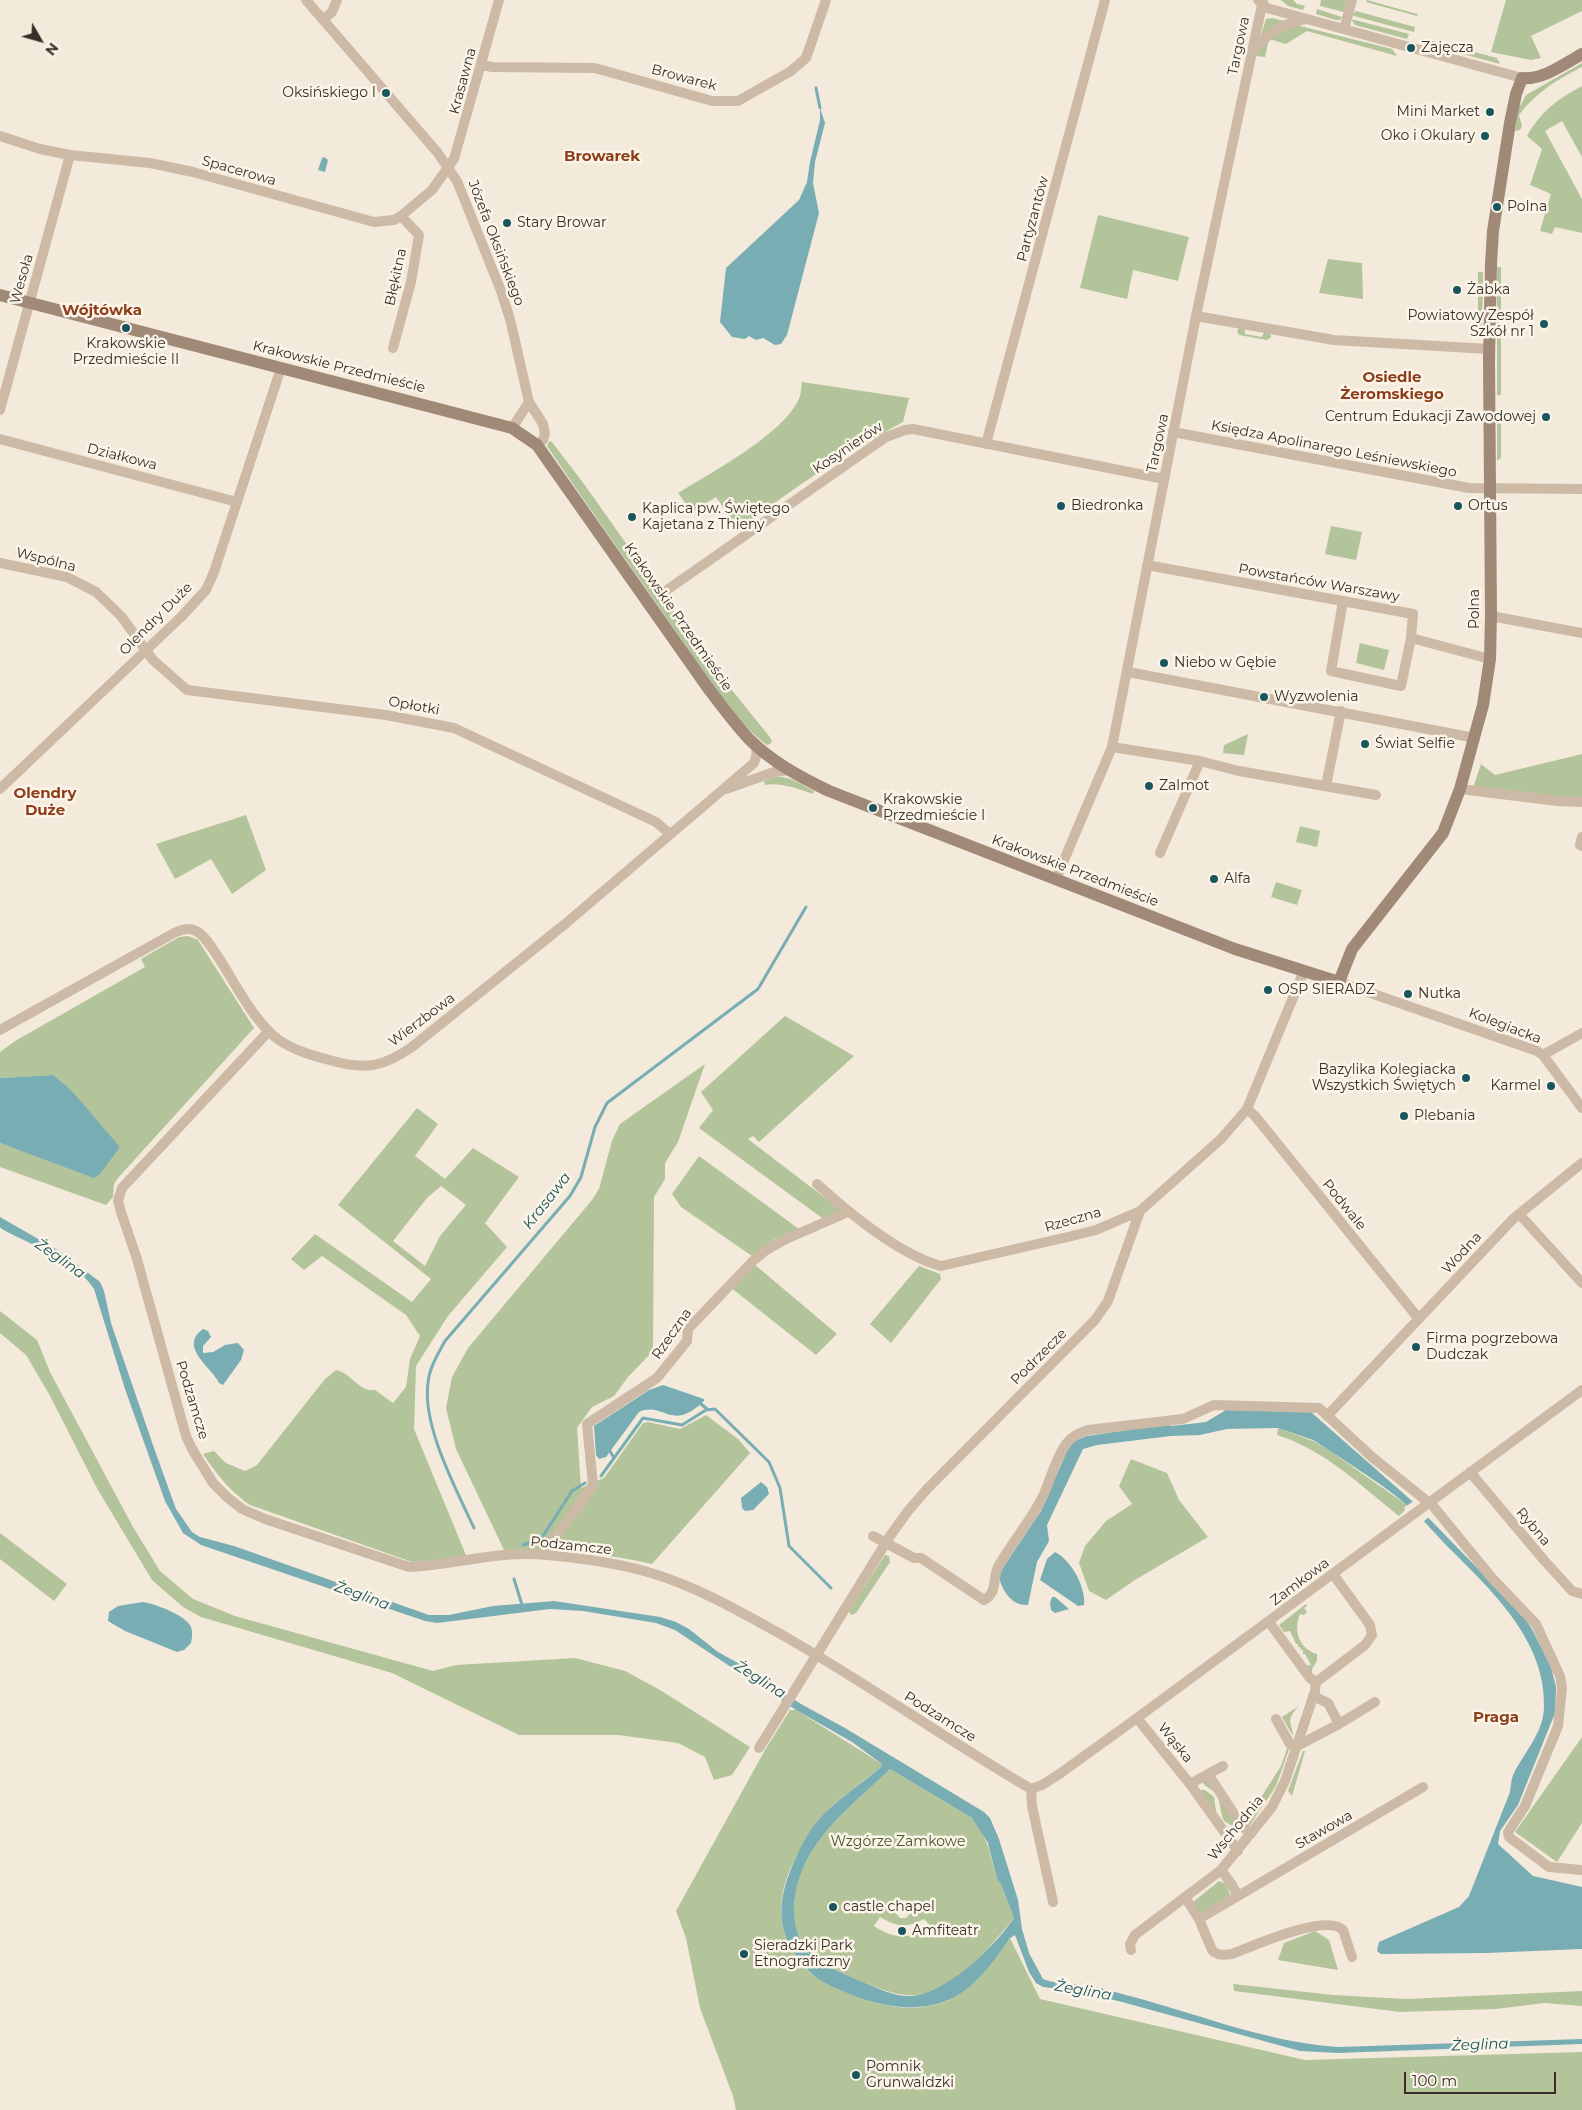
<!DOCTYPE html>
<html>
<head>
<meta charset="utf-8">
<style>
  body { margin:0 }
  #map { position:relative; width:1582px; height:2110px; overflow:hidden; background:#f4eadb; font-family:Montserrat,sans-serif }
  canvas { display:block }
  .north { position:absolute; left:15px; top:15px; width:50px; height:50px; -webkit-text-stroke:4px #fbf4e8; paint-order:stroke; rotate:128deg; font-size:14px; font-weight:700; line-height:20px; text-align:center; color:#392e28 }
  .north::after { content:''; display:block; margin:auto; width:18px; height:22px; background:#392e28; clip-path:polygon(50% 0,100% 100%,50% 72%,0 100%) }
  .scale { position:absolute; left:1404px; top:2072px; width:152px; height:22px; box-sizing:border-box; border:2px solid #392e28; border-top:0; padding-left:6px; font-size:15px; line-height:18px; white-space:nowrap; color:#392e28; -webkit-text-stroke:4px #fbf4e8; paint-order:stroke }
</style>
</head>
<body>
<div id="map">
<canvas width="1582" height="2110"></canvas>
<div class="north">N</div>
<div class="scale">100 m</div>
</div>
<script>
const context = document.querySelector('canvas').getContext('2d');
context.lineJoin = 'round';
function fillPath(path, color) { context.fillStyle = color; context.fill(path, 'evenodd'); }
function strokePath(path, color, width, dash) { context.strokeStyle = color; context.lineWidth = width; context.lineCap = dash ? 'butt' : 'round'; context.setLineDash(dash || []); context.stroke(path); }
function label(font, color, halo, rows, align = 'center') {
  context.font = font + ' Montserrat,sans-serif'; context.lineWidth = 5; context.setLineDash([]); context.textBaseline = 'middle'; context.strokeStyle = halo; context.fillStyle = color; for (const [text, x, y, turn = 0] of rows) {
    context.save(); context.translate(x, y); context.rotate((+turn || 0) * Math.PI / 180); context.textAlign = isNaN(turn) ? turn : align; if (halo) context.strokeText(text, 0, 0); context.fillText(text, 0, 0); context.restore();
  }
}
fillPath(new Path2D(`
  M1281,0H1293L1297,4L1305,6L1303,10L1288,6Z
  M1321,0H1347L1344,12L1320,6Z
  M1367,0L1417,14H1418L1417,16L1366,2Z
  M1506,0H1582V11L1531,36L1541,58L1531,60L1491,52Z
  M1317,9L1342,17L1340,20H1336L1316,14Z
  M1356,11L1415,27L1414,32L1354,16L1352,14Z
  M1272,18L1285,21L1260,38L1266,19Z
  M1351,19L1409,34L1407,39L1355,25Z
  M1296,25L1392,49L1397,56L1307,31L1286,44L1269,39L1265,57L1256,56C1263,40 1278,27 1296,25Z
  M1422,38L1497,58L1500,64L1421,43Z
  M1582,63V67C1557,80 1536,92 1519,115L1522,126L1520,130L1515,131L1519,108L1526,95Z
  M1582,86V157L1562,121L1545,131L1582,199V233L1555,227L1552,234L1540,231L1551,194L1530,185L1542,149L1527,136C1542,110 1557,100 1582,86Z
  M1098,215L1189,237L1178,281L1133,270L1127,299L1080,288Z
  M1328,259L1362,263L1363,299L1319,293Z
  M1497,267H1501V395H1497Z
  M1478,272H1483L1482,338H1478Z
  M1239,328L1245,329V334L1262,337L1264,332L1270,333L1271,337L1267,340L1239,335L1237,331Z
  M802,382L909,398L903,422C845,452 791,491 738,529L716,497L692,512L678,493C712,472 780,436 798,401C801,396 801,388 802,382Z
  M1497,410H1501V458L1497,461Z
  M549,441L552,442L584,484L718,673L769,736L772,741L770,744L767,745C730,718 705,672 679,636C635,572 590,510 547,446Z
  M1331,526L1362,532L1356,560L1325,554Z
  M1360,643L1389,650L1384,670L1356,663Z
  M1248,734L1244,755L1223,753L1224,745Z
  M1582,754V800L1472,791L1481,764L1495,775Z
  M775,777C789,775 801,785 814,791L813,794C799,789 780,782 765,785L764,781Z
  M246,815L266,870L232,894L211,859L175,879L156,844Z
  M1300,826L1320,831L1317,847L1296,842Z
  M1276,882L1302,890L1297,905L1271,897Z
  M188,936L198,940L254,1028L118,1178L114,1184L113,1197L106,1205L0,1167V1143L43,1158L111,1157L120,1147L53,1075L0,1078V1052L15,1041L145,967L141,959L179,937Z
  M785,1016L854,1056L759,1142L753,1136L748,1139L842,1211L822,1218L699,1128L713,1110L701,1092Z
  M705,1064L678,1142L665,1163V1179L654,1197L653,1351L628,1377L614,1396L592,1407L577,1428L581,1488L604,1478L643,1423L648,1422L680,1429L706,1415L738,1439L750,1453L652,1564C604,1553 553,1549 504,1550L456,1449L446,1408L452,1377L468,1348L592,1200L599,1189L612,1141L620,1124Z
  M417,1108L438,1124L415,1156L445,1179L473,1148L519,1177L485,1223L507,1247L448,1316L416,1366L414,1429L470,1565L412,1562L250,1505C229,1490 218,1476 203,1454L214,1451L226,1463L245,1471L257,1465L325,1379L336,1370C352,1373 358,1392 375,1390L393,1403L406,1387L410,1359L420,1336L406,1315L322,1256L304,1270L291,1259L315,1234L412,1302L431,1279L338,1205ZM441,1186L466,1205L440,1236L425,1266L393,1241L427,1198Z
  M699,1156L799,1229L775,1239L752,1256L681,1207L672,1194Z
  M754,1264L837,1334L816,1355L730,1287Z
  M919,1266L940,1274L941,1279L891,1343L870,1324Z
  M0,1311L37,1340L50,1372L133,1527L160,1571L193,1599L235,1616L433,1671L456,1665L575,1658L625,1671L660,1690L750,1747L732,1775L714,1780L705,1757L678,1743L618,1735H519L392,1673L201,1617L183,1607L152,1580L98,1490L49,1394L26,1355L0,1333Z
  M1278,1428L1313,1441L1327,1449L1407,1505L1404,1508L1405,1510L1399,1516C1360,1485 1325,1450 1277,1435Z
  M1131,1459L1167,1473L1179,1500L1208,1537L1135,1580L1106,1600L1089,1591L1079,1563L1085,1546L1106,1521L1132,1504L1119,1486Z
  M0,1533L67,1584L54,1601L0,1559Z
  M885,1555L889,1556L890,1562L856,1613L851,1615L849,1611Z
  M1306,1604L1307,1606L1304,1608L1307,1612L1304,1615L1300,1614C1293,1630 1299,1649 1317,1654V1661L1312,1669V1674L1305,1666L1311,1665L1305,1654H1303V1650H1301L1300,1647H1298V1644H1296L1290,1631L1284,1632L1279,1625Z
  M1299,1706C1281,1724 1297,1725 1292,1741L1293,1736L1282,1717Z
  M790,1710H796L882,1764L880,1768C860,1784 836,1800 819,1819C813,1826 809,1834 805,1842C781,1879 769,1920 798,1958C802,1964 807,1971 813,1975C826,1985 845,1992 861,1998C891,2009 923,2013 953,1998C977,1986 995,1960 1010,1938L1040,1999L1305,2060L1582,2052V2110H736L733,2096L700,2008L686,1938L676,1911L765,1750Z
  M1582,1737V1823L1557,1862L1515,1832Z
  M1288,1746L1290,1747L1276,1786L1248,1828L1244,1824L1281,1766Z
  M1303,1751H1305L1292,1796L1288,1791Z
  M890,1769L972,1818L979,1826L988,1846L997,1879L1001,1884L1014,1918C990,1947 959,1985 922,1994C902,1999 881,1989 863,1982C846,1975 827,1968 813,1956C789,1935 791,1898 802,1871C820,1827 858,1801 890,1769ZM905,1900L912,1906V1912L906,1918H900L894,1911C894,1904 898,1900 905,1900ZM880,1917C896,1927 908,1928 924,1919L931,1926C912,1940 892,1939 874,1926Z
  M1207,1780L1241,1831L1224,1821C1220,1813 1221,1803 1217,1796C1213,1788 1205,1788 1202,1781Z
  M1198,1790H1205L1214,1797L1217,1818Z
  M1219,1881L1226,1884L1231,1897L1202,1913L1198,1912L1193,1902Z
  M1315,1931L1329,1940L1338,1970L1278,1960L1284,1943Z
  M1233,1984L1333,1995L1407,1999L1582,1991V2006L1544,2003L1496,2009L1400,2012L1234,1991Z`), '#b3c49a');
fillPath(new Path2D(`
  M820,108L825,123L815,162L813,183L819,213L787,335L781,344L775,345L763,338L756,340L749,336L745,339L732,337L720,322L726,268L799,200L807,182L810,162L820,120Z
  M324,157L328,160L325,172L318,170L322,158Z
  M53,1075L71,1090L120,1147L100,1174L94,1178L0,1143V1078Z
  M0,1217L61,1252L100,1282L104,1291L111,1323L154,1448L176,1509L192,1532L200,1537L234,1546L429,1615H449L493,1606L554,1601L660,1617L676,1622L689,1629L718,1652L738,1663L801,1704L845,1728L984,1812L990,1818L999,1839L1018,1900L1022,1929L1029,1953L1043,1979C1055,1984 1068,1983 1081,1985C1095,1986 1109,1990 1122,1994C1194,2012 1263,2042 1338,2047L1582,2039V2044L1338,2053L1300,2051L1122,2002L1081,1992L1043,1987L1036,1983L1029,1972L1015,1935L1010,1938C995,1960 977,1986 953,1998C921,2013 889,2008 857,1997C843,1991 825,1985 813,1975C807,1970 802,1964 798,1958C776,1929 778,1901 791,1869C798,1852 807,1833 819,1819C836,1800 860,1785 880,1768L882,1764L852,1742L796,1710L675,1630L656,1623L583,1611L550,1609L437,1623L425,1621L201,1545L183,1533L165,1501L125,1389L94,1289C75,1259 32,1246 2,1229L0,1227ZM890,1769L972,1818L988,1843L997,1879L1001,1884L1014,1918C995,1946 946,1995 910,1996C896,1997 877,1988 863,1982C846,1975 828,1968 813,1956C789,1935 791,1898 802,1871C820,1827 858,1801 890,1769Z
  M203,1329L208,1331L211,1337L203,1346V1353L213,1352L225,1345L238,1343L244,1350L241,1360L223,1385L219,1383C214,1369 177,1347 203,1329Z
  M663,1385L704,1399V1401C671,1433 664,1401 639,1412L606,1457L599,1459L596,1455L594,1426L649,1390Z
  M1226,1410L1311,1412L1412,1501L1522,1614L1532,1629L1551,1667L1556,1687L1555,1713L1518,1805L1500,1831L1498,1844L1533,1876L1582,1887V1949L1486,1953L1381,1954L1377,1951L1379,1942L1459,1907L1469,1896L1510,1792C1511,1786 1511,1779 1514,1773C1524,1753 1543,1733 1544,1708C1547,1640 1489,1588 1445,1544C1433,1531 1421,1517 1408,1506C1384,1485 1354,1467 1327,1449L1313,1440L1278,1428L1227,1429L1200,1435L1171,1436L1097,1445L1083,1449L1047,1525L1049,1541L1037,1562L1028,1605C1010,1606 1002,1589 998,1575L1041,1511L1067,1451L1074,1441L1087,1436L1168,1424L1172,1426L1206,1422Z
  M761,1482L767,1487L769,1494L753,1510L745,1511L742,1508L741,1498Z
  M1055,1552C1071,1560 1086,1587 1084,1605L1078,1606L1040,1580L1047,1559Z
  M1052,1597H1055L1069,1609L1055,1613L1051,1610L1050,1603Z
  M143,1602C155,1604 186,1615 191,1627C193,1633 192,1638 191,1643L184,1650L177,1652L125,1631L108,1621L109,1612L118,1606Z`), '#78adb3');
fillPath(new Path2D(`
  M1415,1500L1430,1516L1422,1523L1405,1507Z`), '#f4eadb');
strokePath(new Path2D(`
  M816,88L820,108
  M701,1404L707,1409
  M610,1451L614,1458
  M601,1476L643,1418L682,1425L706,1410L715,1409L769,1462L780,1488L789,1546L831,1588
  M474,1528C456,1489 422,1426 428,1383C429,1368 438,1354 445,1341L570,1196L581,1177L595,1127L607,1103L758,989L806,907
  M523,1545L541,1539L572,1491L585,1483
  M514,1579L522,1605`), '#78adb3', 3);
strokePath(new Path2D(`
  M306,0L437,152L457,181L501,291L510,319L529,402L543,424L545,434L543,440L537,445
  M1258,0L1267,8L1522,78
  M323,20L332,12L337,0
  M1344,29L1352,0
  M1253,51C1268,33 1282,24 1305,19
  M482,65L492,67L595,68L712,101H738L791,71L806,58L826,0
  M0,136L40,149L70,155L150,163L193,172L374,222L394,220L401,216L432,190L454,159L499,0
  M1196,316L1334,340L1489,349
  M393,348L411,282L419,235L401,216
  M0,410L70,155
  M512,428L529,402
  M1173,432L1469,488L1582,489
  M0,439L237,502
  M986,444L1105,0
  M0,563L67,577L96,592L121,616L153,660L187,690L386,715L454,728L656,822L670,834
  M1147,565L1413,614L1411,638L1490,659
  M664,592L886,437L905,430L913,429L1164,479
  M1343,601L1331,671L1401,686L1411,638
  M1491,616L1582,633
  M1128,672L1475,738
  M1112,747L1200,761L1239,771L1376,795
  M1326,786L1341,711
  M0,789L181,617L206,590L214,572L281,368
  M726,789L774,772L789,770
  M1460,789L1557,801L1582,802
  M1582,837L1580,845L1582,846
  M1160,853L1200,761
  M1056,879L1112,747L1196,316L1263,0
  M1339,982L1537,1051L1543,1055L1582,1108
  M0,1030L174,933C181,930 188,927 196,931C207,937 215,953 222,963C237,987 256,1024 279,1040C295,1051 314,1056 333,1061C366,1070 383,1067 412,1047L565,924L754,763L756,757L757,746
  M269,1031L122,1188L118,1201L121,1212L137,1259L186,1436L192,1449L213,1483L227,1497L242,1509L265,1519L409,1567C456,1565 498,1550 547,1555C581,1558 618,1563 651,1573C698,1587 741,1612 784,1636C868,1684 947,1740 1031,1789
  M1543,1055L1582,1033
  M1247,1109L1255,1116L1419,1319
  M817,1184C848,1212 900,1255 941,1266L1072,1236L1096,1230L1140,1211
  M1519,1214L1582,1283
  M1327,1416L1513,1219L1582,1163
  M1470,1472L1543,1559L1572,1591L1582,1594
  M873,1536L914,1558H921L984,1600C998,1593 992,1579 998,1567C1011,1543 1031,1521 1043,1496C1051,1479 1055,1459 1066,1444C1072,1436 1079,1433 1088,1430L1183,1419L1214,1405L1319,1408L1372,1457L1433,1506L1492,1578L1536,1624L1560,1676L1562,1688L1558,1726L1525,1806L1508,1832L1509,1837L1549,1867L1582,1870
  M546,1555L550,1545L593,1485L587,1424L657,1378L687,1341L688,1329L753,1261L765,1251L784,1240L848,1212
  M1269,1622L1310,1678L1316,1682L1319,1680L1365,1645L1372,1635L1370,1625L1333,1574
  M1313,1696L1328,1703L1339,1724
  M1137,1718L1190,1784
  M1276,1719L1290,1744L1297,1746L1339,1724L1375,1702
  M759,1748L890,1536L908,1511L927,1489L1095,1320L1108,1301L1140,1211L1221,1139L1247,1109L1304,971
  M1208,1774L1223,1766
  M1031,1789L1042,1785L1058,1775L1137,1718L1582,1390
  M1031,1789L1032,1806L1053,1902
  M1238,1851L1190,1784L1208,1774L1242,1826L1251,1834
  M1221,1870L1232,1885L1238,1896
  M1185,1897L1199,1919L1423,1787
  M1199,1919L1212,1950C1217,1956 1225,1955 1232,1954C1253,1946 1326,1913 1343,1930L1352,1957
  M1131,1950L1130,1944L1135,1935L1221,1870L1272,1807L1285,1781L1315,1691L1316,1682`), '#cdbaa6', 10);
strokePath(new Path2D(`
  M0,295L512,428L537,445L708,688C721,705 734,723 749,739C772,762 800,777 829,791L1235,949L1339,982L1352,949L1443,833L1460,789L1483,705L1490,659L1491,616L1489,359L1491,264L1493,231L1510,123L1516,94L1522,78C1543,80 1564,64 1582,54`), '#a18977', 12);
for (const [x, y, r, color] of [
  [1411,48,5,"#1a555e"],
  [386,93,5,"#1a555e"],
  [1490,112,5,"#1a555e"],
  [1485,136,5,"#1a555e"],
  [1497,207,5,"#1a555e"],
  [507,223,5,"#1a555e"],
  [1457,290,5,"#1a555e"],
  [1544,324,5,"#1a555e"],
  [126,328,5,"#1a555e"],
  [1546,417,5,"#1a555e"],
  [1061,506,5,"#1a555e"],
  [1458,506,5,"#1a555e"],
  [632,517,5,"#1a555e"],
  [1164,663,5,"#1a555e"],
  [1264,697,5,"#1a555e"],
  [1365,744,5,"#1a555e"],
  [1149,786,5,"#1a555e"],
  [873,808,5,"#1a555e"],
  [1214,879,5,"#1a555e"],
  [1268,990,5,"#1a555e"],
  [1408,994,5,"#1a555e"],
  [1466,1078,5,"#1a555e"],
  [1551,1086,5,"#1a555e"],
  [1404,1116,5,"#1a555e"],
  [1416,1347,5,"#1a555e"],
  [833,1907,5,"#1a555e"],
  [902,1931,5,"#1a555e"],
  [744,1954,5,"#1a555e"],
  [856,2075,5,"#1a555e"]
]) { const dot = new Path2D(); dot.arc(x, y, r, 0, 2 * Math.PI); context.fillStyle = color; context.fill(dot); strokePath(dot, '#fbf4e8', 2); }
label('14px', '#392e28', '#fbf4e8', [
  ["Targowa",1239,46,-78],
  ["Browarek",684,78,15],
  ["Krasawna",463,81,-75],
  ["Spacerowa",239,171,16],
  ["Partyzantów",1033,219,-75],
  ["Józefa Oksińskiego",496,243,69],
  ["Błękitna",396,277,-78],
  ["Wesoła",22,279,-74],
  ["Krakowskie Przedmieście",339,367,14],
  ["Targowa",1158,443,-78],
  ["Kosynierów",848,448,-34],
  ["Księdza Apolinarego Leśniewskiego",1334,449,11],
  ["Działkowa",122,457,14],
  ["Wspólna",46,560,14],
  ["Powstańców Warszawy",1319,583,10],
  ["Polna",1475,609,-90],
  ["Krakowskie Przedmieście",678,617,55],
  ["Olendry Duże",156,619,-45],
  ["Opłotki",414,706,10],
  ["Krakowskie Przedmieście",1075,871,21],
  ["Wierzbowa",422,1020,-37],
  ["Kolegiacka",1505,1026,21],
  ["Podwale",1344,1205,51],
  ["Rzeczna",1073,1220,-16],
  ["Wodna",1462,1253,-47],
  ["Rzeczna",672,1334,-55],
  ["Podrzecze",1039,1357,-45],
  ["Podzamcze",192,1400,73],
  ["Rybna",1533,1527,50],
  ["Podzamcze",571,1546,6],
  ["Zamkowa",1300,1582,-37],
  ["Podzamcze",940,1717,32],
  ["Wąska",1175,1743,51],
  ["Wschodnia",1236,1828,-51],
  ["Stawowa",1324,1830,-30]
]);
label('14px', '#392e28', '#fbf4e8', [
  ["Zajęcza",1421,48],
  ["Oksińskiego I",376,93,"right"],
  ["Mini Market",1480,112,"right"],
  ["Oko i Okulary",1475,136,"right"],
  ["Polna",1507,207],
  ["Stary Browar",517,223],
  ["Żabka",1467,290],
  ["Powiatowy Zespół",1534,316,"right"],
  ["Szkół nr 1",1534,332,"right"],
  ["Krakowskie",126,344,"center"],
  ["Przedmieście II",126,360,"center"],
  ["Centrum Edukacji Zawodowej",1536,417,"right"],
  ["Biedronka",1071,506],
  ["Ortus",1468,506],
  ["Kaplica pw. Świętego",642,509],
  ["Kajetana z Thieny",642,525],
  ["Niebo w Gębie",1174,663],
  ["Wyzwolenia",1274,697],
  ["Świat Selfie",1375,744],
  ["Zalmot",1159,786],
  ["Krakowskie",883,800],
  ["Przedmieście I",883,816],
  ["Alfa",1224,879],
  ["OSP SIERADZ",1278,990],
  ["Nutka",1418,994],
  ["Bazylika Kolegiacka",1456,1070,"right"],
  ["Wszystkich Świętych",1456,1086,"right"],
  ["Karmel",1541,1086,"right"],
  ["Plebania",1414,1116],
  ["Firma pogrzebowa",1426,1339],
  ["Dudczak",1426,1355],
  ["castle chapel",843,1907],
  ["Amfiteatr",912,1931],
  ["Sieradzki Park",754,1946],
  ["Etnograficzny",754,1962],
  ["Pomnik",866,2067],
  ["Grunwaldzki",866,2083]
], 'left');
label('14px', '#445929', '#fbf4e8', [
  ["Wzgórze Zamkowe",898,1842]
]);
label('bold 15px', '#8e3d1a', '#fbf4e8', [
  ["Browarek",602,157],
  ["Wójtówka",102,311],
  ["Osiedle",1392,378],
  ["Żeromskiego",1392,395],
  ["Olendry",45,794],
  ["Duże",45,811],
  ["Praga",1496,1718]
]);
label('italic 15px', '#1a555e', '#fbf4e8', [
  ["Krasawa",547,1201,-52],
  ["Żeglina",60,1259,35],
  ["Żeglina",362,1596,20],
  ["Żeglina",760,1680,32],
  ["Żeglina",1083,1991,10],
  ["Żeglina",1480,2045,-2]
]);
</script>
</body>
</html>
